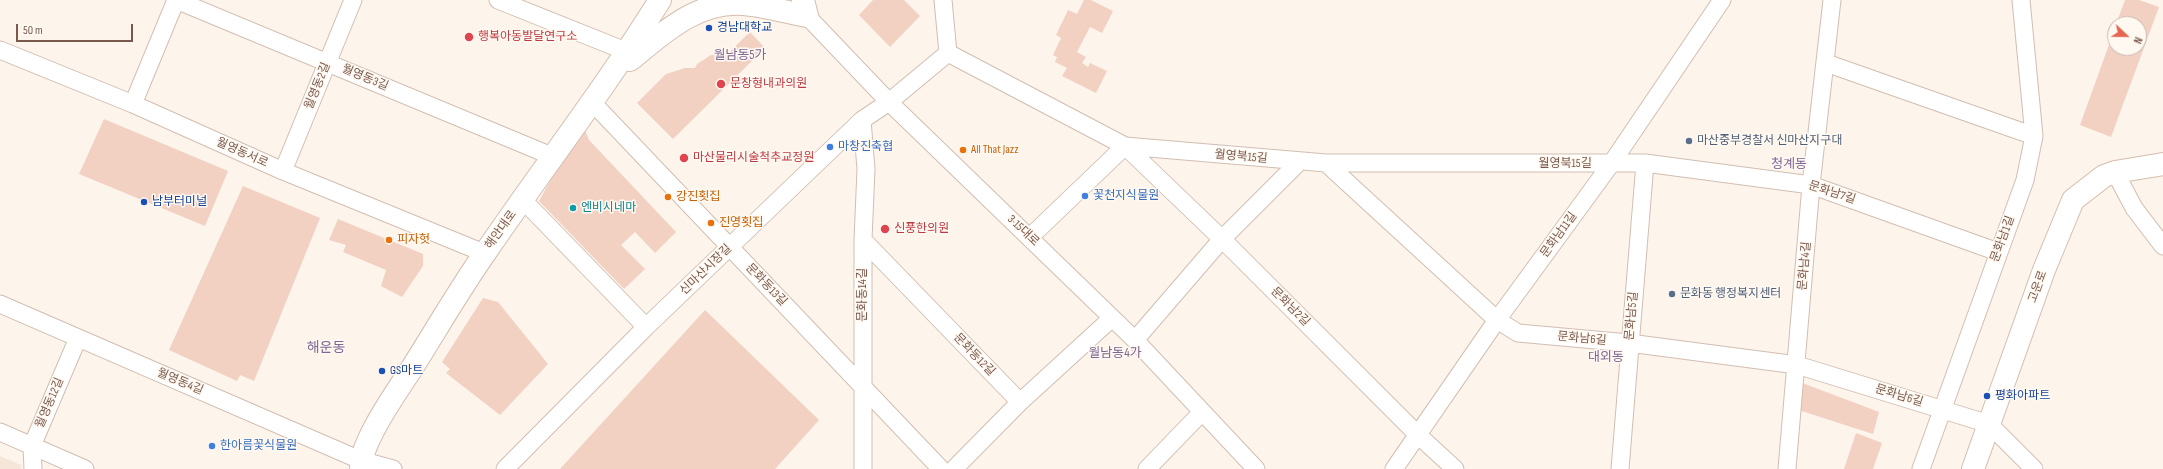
<!DOCTYPE html>
<html>
<head>
<meta charset="utf-8">
<style>
  body { margin:0 }
  #map { position:relative; width:2163px; height:469px; overflow:hidden; background:#fdf4eb; font-family:"Sofia Sans Condensed",sans-serif }
  canvas { display:block }
  .north { position:absolute; left:2107px; top:16px; width:40px; height:40px; box-sizing:border-box; background:#fff9f2; border:1px solid #c9b9b0; border-radius:50%; rotate:112deg; font-size:11px; font-weight:700; line-height:16px; text-align:center; color:#79594d }
  .north::after { content:''; display:block; margin:auto; width:14px; height:18px; background:#e66651; clip-path:polygon(50% 0,100% 100%,50% 72%,0 100%) }
  .scale { position:absolute; left:16px; top:24px; width:117px; height:18px; box-sizing:border-box; border:2px solid #79594d; border-top:0; padding-left:5px; font-size:12px; line-height:14px; white-space:nowrap; color:#79594d; -webkit-text-stroke:3px #fff9f2; paint-order:stroke }
</style>
</head>
<body>
<div id="map">
<canvas width="2163" height="469"></canvas>
<div class="north">N</div>
<div class="scale">50 m</div>
</div>
<script>
const context = document.querySelector('canvas').getContext('2d');
context.lineJoin = 'round';
function fillPath(path, color) { context.fillStyle = color; context.fill(path, 'evenodd'); }
function strokePath(path, color, width, dash) { context.strokeStyle = color; context.lineWidth = width; context.lineCap = dash ? 'butt' : 'round'; context.setLineDash(dash || []); context.stroke(path); }
function label(font, color, halo, rows, align = 'center') {
  context.font = font + ' "Sofia Sans Condensed","Noto Sans KR",sans-serif'; context.lineWidth = 3; context.setLineDash([]); context.textBaseline = 'middle'; context.strokeStyle = halo; context.fillStyle = color; for (const [text, x, y, turn = 0] of rows) {
    context.save(); context.translate(x, y); context.rotate((+turn || 0) * Math.PI / 180); context.textAlign = isNaN(turn) ? turn : align; if (halo) context.strokeText(text, 0, 0); context.fillText(text, 0, 0); context.restore();
  }
}
fillPath(new Path2D(`
  M0,456L21,465V469H0Z`), '#f5e6d9');
fillPath(new Path2D(`
  M873,0H904L920,16L890,47L859,15Z
  M1084,0H1091L1113,11L1102,33L1090,27L1077,52L1086,57L1082,63L1088,67L1090,63L1107,71L1096,93L1062,76L1067,68L1055,62L1057,57L1053,55L1061,38L1056,35L1068,10L1077,14Z
  M2125,0H2139L2159,7L2111,137L2080,125L2115,28V48H2139V24H2116Z
  M750,32L765,48L673,139L637,103L666,74L685,68H695L697,64L711,55L727,54Z
  M104,119L228,171L205,226L79,174Z
  M585,130L589,140L676,232L655,253L635,232L621,245L645,269L624,289L539,201L572,142Z
  M243,186L320,218L254,381L240,375L237,381L169,350Z
  M338,219L423,254V266L402,297L381,286L386,270L343,252L346,245L329,240Z
  M483,298L498,302L548,364L500,415L446,373L450,369L442,362Z
  M705,310L819,420L775,469H560Z
  M1797,381L1879,412L1873,434L1786,406Z
  M1856,433L1882,443L1873,469H1844Z`), '#f2d1c2');
const minor = new Path2D(`
  M498,0L628,52
  M943,0L948,53
  M797,9L807,16L889,102L1135,340L1256,469
  M0,50L133,104L283,171L484,253
  M948,53L1125,146L1326,163H1645L1811,185L1998,252
  M1826,63L2034,136
  M591,101L941,469
  M133,104L176,0L554,157
  M862,120L866,169L863,240V469
  M1326,163L1497,320L1518,333L1629,343L1797,365L1989,424L2034,469
  M283,171L353,0
  M2115,172L2134,208L2163,246
  M523,200L646,327
  M1030,237L1125,146L1222,239L1418,435L1455,469
  M863,240L1020,402L954,469
  M0,304L360,460L393,469
  M1135,340L1222,239L1299,162
  M1019,403L1112,318
  M0,432L85,469
  M33,469L32,446L78,338
  M505,469L646,327L862,120L889,102L948,53
  M1147,469L1202,412
  M1394,469L1497,320L1611,164L1722,0
  M1620,469L1645,163
  M1787,469L1811,185L1832,0
  M1921,469L2025,180L2034,136L2021,0`);
const secondary = new Path2D(`
  M630,60C663,33 698,0 744,4C765,6 786,12 807,16L803,0
  M361,469C359,444 398,390 412,368C436,330 459,290 485,253C543,168 606,87 660,0
  M1973,469L2044,270L2073,200L2104,176L2115,172L2163,164`);
strokePath(minor, '#d2beb2', 19);
strokePath(secondary, '#d5bdaf', 24);
strokePath(minor, '#fff', 17);
strokePath(secondary, '#fff', 22);
for (const [x, y, r, color] of [
  [709,28,4,"#1a4fb4"],
  [469,37,5,"#e0444e"],
  [721,84,5,"#e0444e"],
  [1689,141,4,"#5c6f8a"],
  [830,147,4,"#3f7fe0"],
  [963,150,4,"#e8710a"],
  [684,158,5,"#e0444e"],
  [1085,196,4,"#3f7fe0"],
  [668,197,4,"#e8710a"],
  [144,202,4,"#1a4fb4"],
  [573,208,4,"#0f9aa8"],
  [711,223,4,"#e8710a"],
  [885,229,5,"#e0444e"],
  [389,240,4,"#e8710a"],
  [1672,294,4,"#5c6f8a"],
  [382,371,4,"#1a4fb4"],
  [1987,396,4,"#1a4fb4"],
  [212,446,4,"#3f7fe0"]
]) { const dot = new Path2D(); dot.arc(x, y, r, 0, 2 * Math.PI); context.fillStyle = color; context.fill(dot); strokePath(dot, '#fff9f2', 1.5); }
label('12px', '#164399', '#fff9f2', [
  ["경남대학교",717,28],
  ["남부터미널",152,202],
  ["GS마트",390,371],
  ["평화아파트",1995,396]
], 'left');
label('12px', '#be3a42', '#fff9f2', [
  ["행복아동발달연구소",478,37],
  ["문창형내과의원",730,84],
  ["마산물리시술척추교정원",693,158],
  ["신풍한의원",894,229]
], 'left');
label('12px', '#79594d', '#fff9f2', [
  ["월영동3길",365,78,23],
  ["월영동2길",318,86,-68],
  ["월영동서로",242,153,24],
  ["월영북15길",1241,157,5],
  ["월영북15길",1565,164],
  ["문화남7길",1832,193,18],
  ["해안대로",501,230,-54],
  ["3·15대로",1023,231,44],
  ["문화남11길",1559,235,-54],
  ["문화남1길",2003,239,-70],
  ["문화남4길",1805,266,-85],
  ["신마산시장길",706,270,-44],
  ["문화동13길",766,285,46],
  ["고운로",2038,287,-70],
  ["문화동14길",863,295,-90],
  ["문화남2길",1290,307,45],
  ["문화남5길",1632,316,-85],
  ["문화남6길",1582,339,5],
  ["문화동12길",974,355,46],
  ["월영동4길",180,382,23],
  ["문화남6길",1899,396,17],
  ["월영동12길",50,403,-67]
]);
label('12px', '#4e5e75', '#fff9f2', [
  ["마산중부경찰서 신마산지구대",1697,141],
  ["문화동 행정복지센터",1680,294]
], 'left');
label('12px', '#366cbe', '#fff9f2', [
  ["마창진축협",838,147],
  ["꽃천지식물원",1093,196],
  ["한아름꽃식물원",220,446]
], 'left');
label('12px', '#c56008', '#fff9f2', [
  ["All That Jazz",971,150],
  ["강진횟집",676,197],
  ["진영횟집",719,223],
  ["피자헛",397,240]
], 'left');
label('12px', '#0d838f', '#fff9f2', [
  ["엔비시네마",581,208]
], 'left');
label('13px', '#806694', '#fff9f2', [
  ["월남동5가",740,56],
  ["청계동",1789,165],
  ["월남동4가",1115,354],
  ["대외동",1606,358]
]);
label('14px', '#806694', '#fff9f2', [
  ["해운동",326,348]
]);
</script>
</body>
</html>
